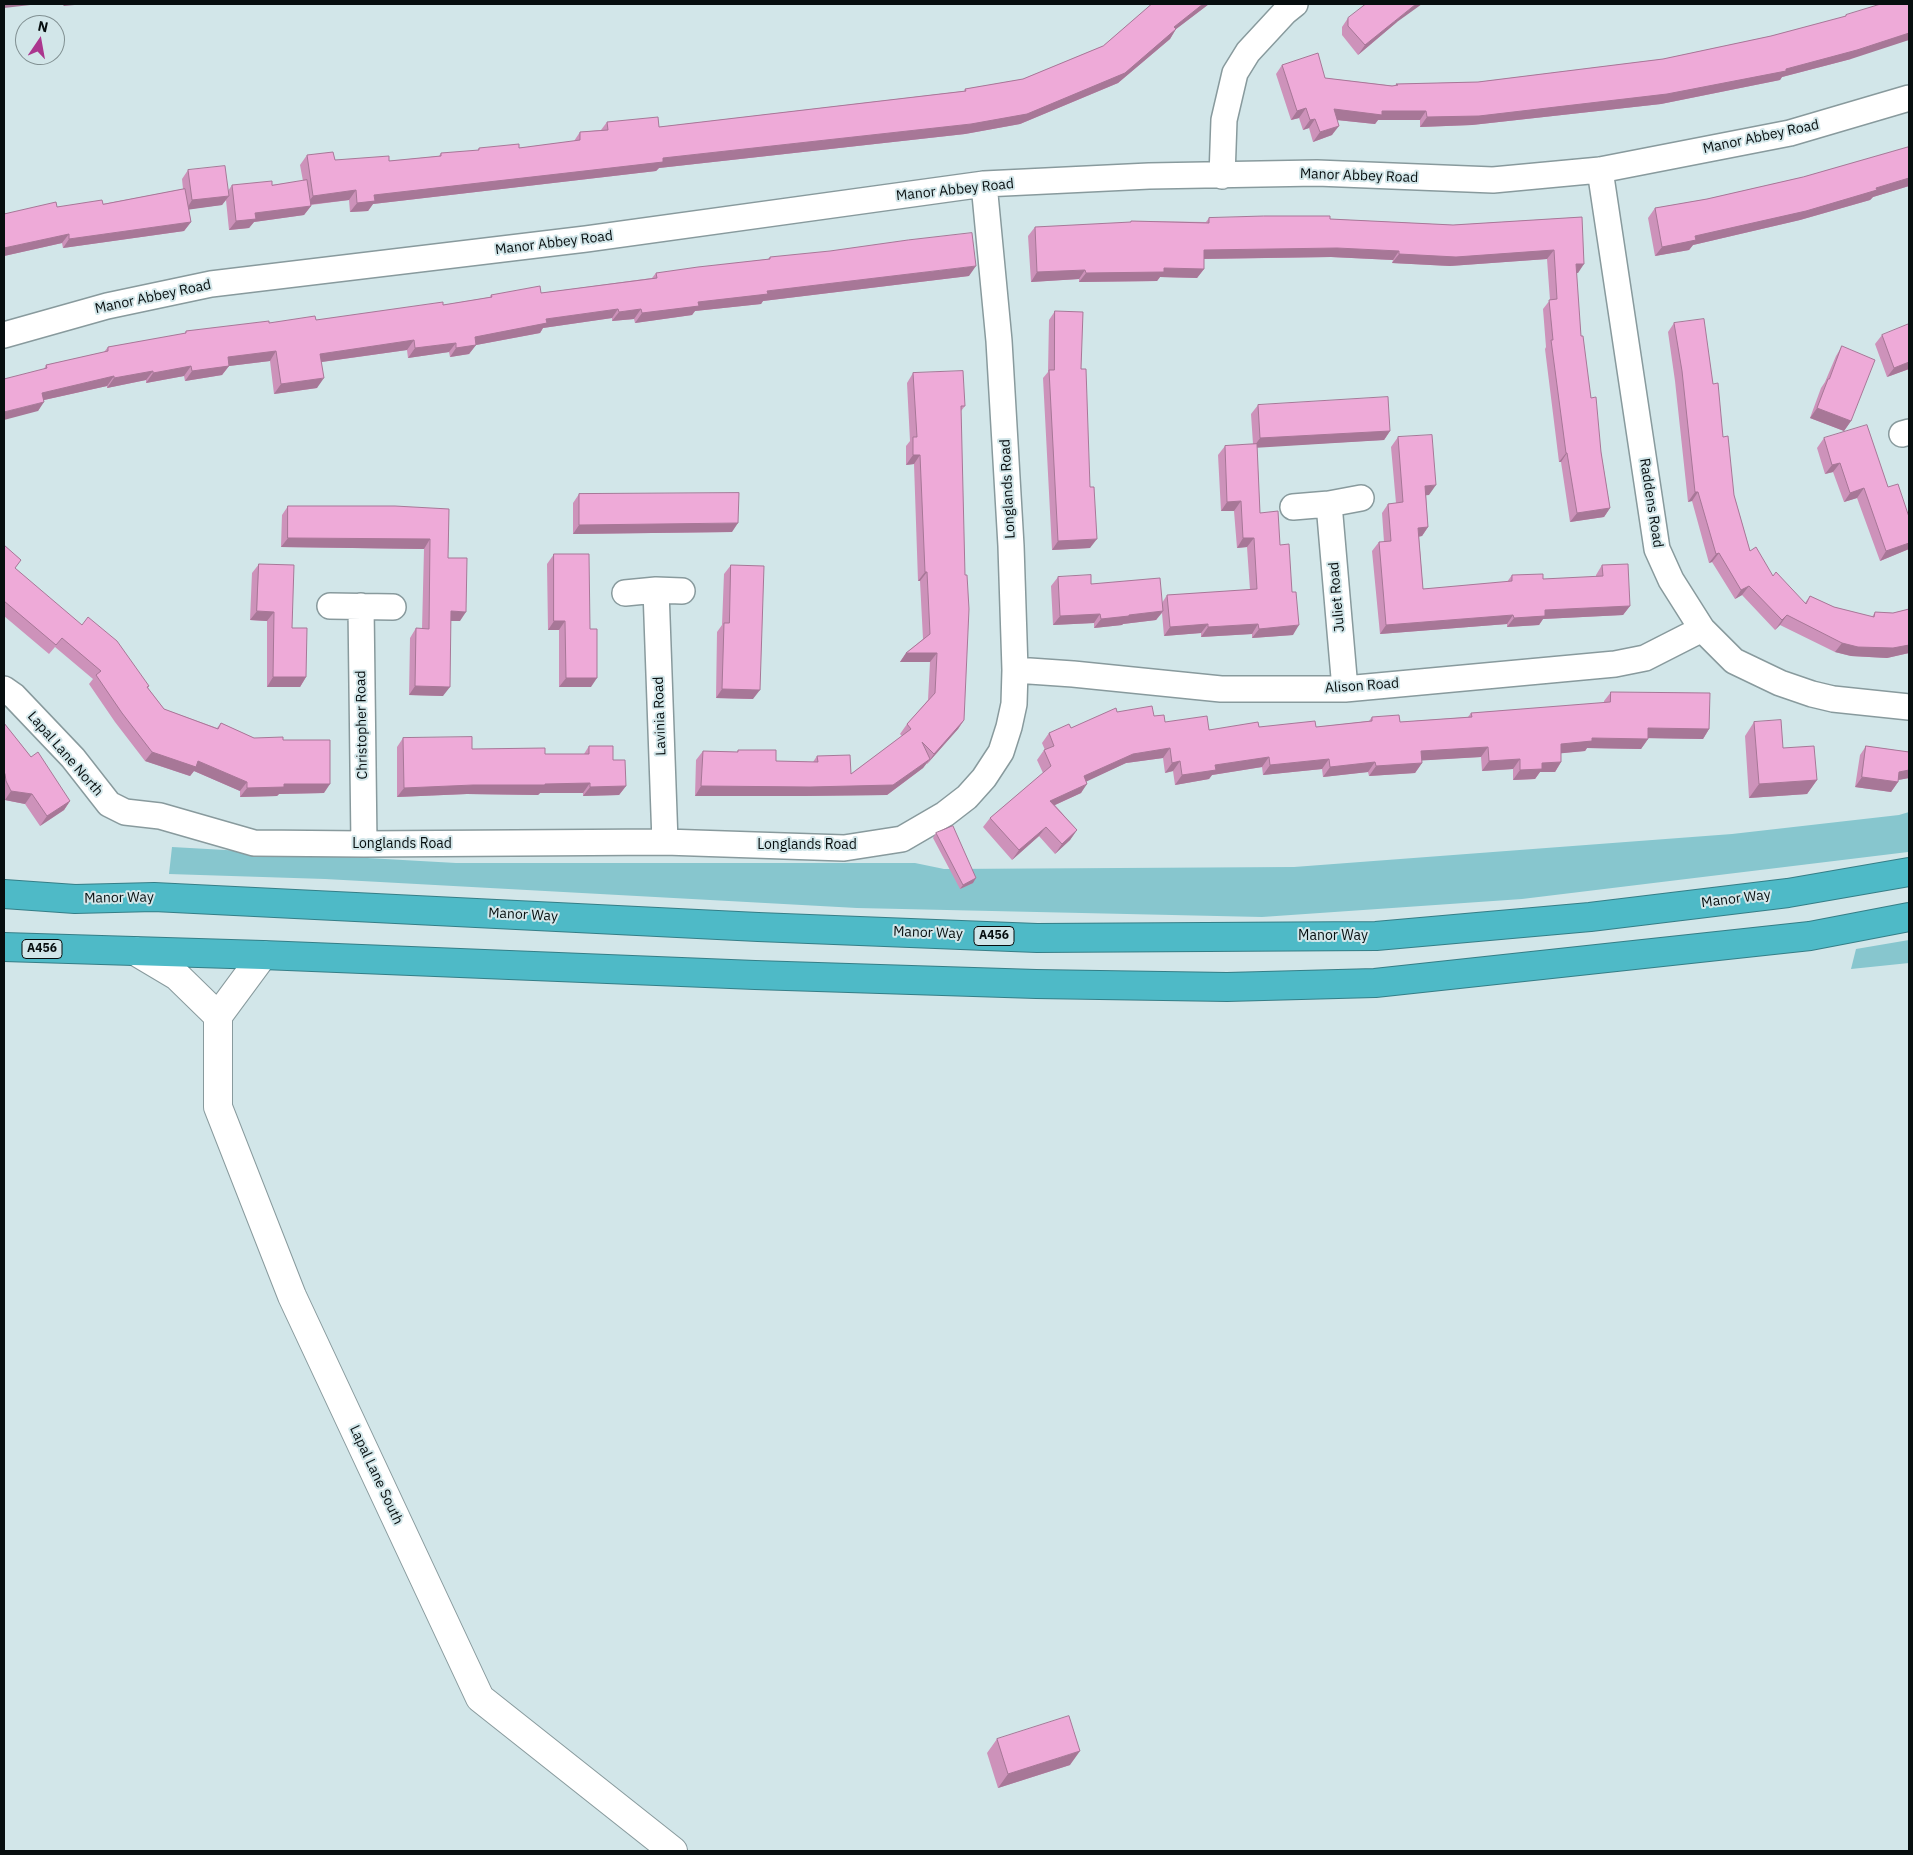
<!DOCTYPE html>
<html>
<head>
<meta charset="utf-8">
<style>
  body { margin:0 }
  #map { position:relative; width:1913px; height:1855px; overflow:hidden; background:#d2e6e9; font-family:"IBM Plex Sans",sans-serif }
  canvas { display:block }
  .frame { position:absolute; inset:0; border:5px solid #070e0f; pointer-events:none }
  .north { position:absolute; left:15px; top:15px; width:50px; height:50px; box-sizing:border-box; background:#d2e6e9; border:1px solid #819092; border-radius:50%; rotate:12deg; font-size:14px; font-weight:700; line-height:20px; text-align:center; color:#070e0f }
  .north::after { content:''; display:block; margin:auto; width:18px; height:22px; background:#ab368e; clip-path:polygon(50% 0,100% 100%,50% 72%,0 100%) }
</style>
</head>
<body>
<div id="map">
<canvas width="1913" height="1855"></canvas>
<div class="frame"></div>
<div class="north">N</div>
</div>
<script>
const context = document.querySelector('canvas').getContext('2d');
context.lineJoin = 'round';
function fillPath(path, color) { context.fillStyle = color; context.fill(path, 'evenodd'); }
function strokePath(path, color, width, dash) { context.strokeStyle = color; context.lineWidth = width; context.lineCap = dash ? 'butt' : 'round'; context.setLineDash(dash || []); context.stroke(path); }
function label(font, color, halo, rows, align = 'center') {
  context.font = font + ' "IBM Plex Sans",sans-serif'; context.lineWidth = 4; context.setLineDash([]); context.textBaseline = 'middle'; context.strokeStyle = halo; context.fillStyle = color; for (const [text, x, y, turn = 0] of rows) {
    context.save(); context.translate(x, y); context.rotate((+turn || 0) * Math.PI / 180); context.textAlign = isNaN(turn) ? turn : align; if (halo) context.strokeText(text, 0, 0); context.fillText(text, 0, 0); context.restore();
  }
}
fillPath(new Path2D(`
  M1909,812V852H1908L1522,899L1262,917L857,908L325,879L169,874L172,847L456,863H915L944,869L1294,867L1732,834L1899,815Z
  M1909,940V963L1851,969L1856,949Z`), '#87c6ce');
const street = new Path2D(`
  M1600,170L1657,549L1671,580L1702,629L1734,661L1780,683L1812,694L1833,699L1909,707
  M1222,176L1224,120L1235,73L1248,52L1285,12L1295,4
  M4,335L107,306L211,284L586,239L984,184L1149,176L1317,173L1493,180L1600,170L1790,133L1909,98
  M1902,434L1909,432
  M1329,504L1345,689
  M1293,507L1329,504L1361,498
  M656,590L682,591
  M625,593L656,590L665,842
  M330,606L393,607
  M361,606L364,844
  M1015,670L1073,674L1221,689H1345L1615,664L1645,658L1702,629
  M4,689L14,696L73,758L109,804L125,812L160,816L254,843L364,844L665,842L844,848L902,839L945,814L967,797L984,778L1001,752L1009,727L1014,704L1015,670L1011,546L999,341L984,184`);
const secondary = new Path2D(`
  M135,951L177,976L218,1016
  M263,955L218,1016V1107L292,1296L480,1698L673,1851`);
const highway = new Path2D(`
  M4,894L75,899L154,897L758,927L1037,938L1376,936L1590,917L1788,893L1909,872
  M4,947L263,955L755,975L1036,984L1227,987L1375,983L1810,936L1909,917`);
strokePath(street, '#889a9d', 28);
strokePath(secondary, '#889a9d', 30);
strokePath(highway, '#357e87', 30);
strokePath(street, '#fff', 25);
strokePath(secondary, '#fff', 28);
strokePath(highway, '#4ebac7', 28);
fillPath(new Path2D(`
  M1152,4H1209L1176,29L1170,39L1118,83L1020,124L965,134L659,168L656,171L373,204L368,211L350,212L349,200L311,205V206L304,215L254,222L249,228L229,230L226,200L222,205L189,209L191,222L184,231L63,248L62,243L4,256V214L57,207L103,204L183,189L182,179L188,170L228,191L232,185H272L303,181L300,165L307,155L335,160L389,161L439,156L441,153L477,151L479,148H519L574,141L580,132L601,130L607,122L659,127L964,91L965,89L1023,79L1103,46Z
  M1846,15L1851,59L1782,77L1780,80L1661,104L1472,125L1420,127V120H1378L1375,124L1337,120L1332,135L1313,142L1309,128L1303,130L1299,118L1291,120L1276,74L1282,65L1325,78L1395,86L1396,84L1478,82L1663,59L1771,36L1845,17Z
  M1348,18L1397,22L1358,55L1342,35V27Z
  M1909,147V186L1873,197L1870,200L1800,220L1693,245L1689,250L1655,256L1648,218L1655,208L1707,199L1803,177Z
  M1582,217L1578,273H1576L1581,336L1591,398L1601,452L1610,508L1604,517L1570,522L1561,462H1559L1545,349L1546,347L1543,309L1550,300L1547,259L1450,266L1392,263L1393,260L1331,257L1204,259V269L1197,278L1160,277L1157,281L1079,282V279L1031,282L1028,236L1035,227L1130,223L1131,221L1206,222L1209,218L1330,219L1453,225Z
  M770,257L969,276L763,301L761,304L695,311L692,315L635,323L634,319L612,321V318L543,328L540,333L476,345L469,354L450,357L449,352L408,358L407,350L322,362L317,388L274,394L270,361L229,366L222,375L185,381L184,376L146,383V380L107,388V386L44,400L38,411L44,369L46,365L104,352L108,347L184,334L186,331L269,323L316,320L443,305L490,297L491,295L541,293L652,278L656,273L768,259Z
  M1055,311L1081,369L1090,548L1052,550L1043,378L1048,372L1049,320Z
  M1674,323L1713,384L1734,495L1750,551L1773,576L1805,603L1810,596L1834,607L1872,617L1875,612L1893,613L1909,609V653L1887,658L1851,656L1835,652L1780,625L1775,630L1742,595L1735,599L1712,562L1709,563L1692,501L1688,502L1675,381L1668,332Z
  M1882,335L1909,369L1887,377L1875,344Z
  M1842,346L1851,421L1844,431L1810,418L1821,388L1825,382L1836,356Z
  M913,373L965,406L961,411L964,720L958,729L927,764V763L923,768L887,795L803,796H695L696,760L703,751L737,752L738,750L776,761L813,762L817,756L851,774L902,736L900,734L907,724L928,700L930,662H900L906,653L923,639L920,581H918L914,464L906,465V446L910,441L907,383Z
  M1258,405L1390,431L1384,440L1257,447L1260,513L1280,545L1293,635L1252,638V634L1201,637V633L1164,636L1162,613L1156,620L1123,624L1122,625L1094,628V623L1053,625L1051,586L1058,577L1091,584L1162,603L1167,595L1250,590L1247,547L1237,548L1234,511H1221L1218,455L1225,446L1253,444L1251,414Z
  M1398,437L1429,495H1426L1428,527L1422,536L1419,537L1423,589L1507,582L1512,575L1543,579L1596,577V575L1602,565L1630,606L1623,615L1543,619L1539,625L1507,627V624L1380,634L1372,551L1379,542H1384L1382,513L1388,504L1396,503L1391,447Z
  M1824,438L1888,487L1909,517V549L1880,561L1857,498L1844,502L1833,472L1825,474L1817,448Z
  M579,494L732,532L573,534V503Z
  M288,506L449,509L448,558L460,621H451L443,696L409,695L410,638L416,628L422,629L424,549L281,547L282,515Z
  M4,545L21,560L15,568L149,686L148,688L164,709L217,728L221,723L254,738L283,740L324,793L279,794L277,796L240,797V791L194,771L190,776L145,761L115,722L89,684L93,679L55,647L49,654L4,616Z
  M554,554L591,687H559V630H548L547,564Z
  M259,564L292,628L306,677L300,687H267V621L250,620L252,573Z
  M731,565L753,699L716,698L717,632L722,625L724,574Z
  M1611,692L1709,729L1703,739L1648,738V739L1641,749L1587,748L1585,751L1561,753V762L1555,772H1540L1535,779L1513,780V769L1482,771L1481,757L1422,760V763L1415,773L1369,776L1368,772L1323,777L1322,769L1263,775L1262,767L1212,775L1209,779L1175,785L1173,771L1165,773L1163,758L1126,763L1086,781L1081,793L1055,805L1077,830L1070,840L1055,854L1039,836L1012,860L983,827L990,818L1043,773L1037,760L1044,750H1045L1042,743L1049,733L1071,728L1117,712L1154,716L1165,722L1209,730L1259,727H1316L1369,721L1372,717L1400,722L1468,717L1471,713L1604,703V701Z
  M1754,722L1817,780L1807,794L1749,798L1745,736Z
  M4,723L31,757L70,801L64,810L40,826L25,804L5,800L4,799Z
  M403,738L472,749L545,754H584L589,746L613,760L626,786L619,795L583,796V793H540L538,795L467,794L397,797V747Z
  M1866,746L1909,752V778L1898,780V782L1891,792L1855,787L1860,755Z
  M936,833L973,883L960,889L933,838Z
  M997,1739L1070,1765L998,1788L987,1753Z`), '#cd92ba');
fillPath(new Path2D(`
  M4,4H39L4,8Z
  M65,4H86L63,6Z
  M1203,4H1209L1167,36L1174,27Z
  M1416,4H1422L1397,22L1358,55L1365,45Z
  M1176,29L1170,39L1118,83L1020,124L965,134L659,168L656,171L373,204L368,211L350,212L357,203L374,195L663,158L971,124Z
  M1909,33V40L1851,59L1782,77L1780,80L1661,104L1472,125L1420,127L1427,117L1786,69Z
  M1306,108L1299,118L1291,120L1297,111Z
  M1334,109L1382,111H1426L1420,120H1378L1375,124L1327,119Z
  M1315,119L1309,128L1303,130L1310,120Z
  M1339,126L1332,135L1313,142L1320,132Z
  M1909,178V186L1873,197L1870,200L1800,220L1693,245L1689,250L1655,256L1662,247L1695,236L1876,188Z
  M356,190L349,200L306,205L313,196Z
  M229,196L222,205L186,210L192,200Z
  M311,206L304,215L254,222L249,228L229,230L236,221L255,213Z
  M191,222L184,231L63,248L69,239Z
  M69,234L62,243L4,256V248Z
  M1337,248L1399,251L1393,260L1331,257L1198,259L1204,250Z
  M1554,250L1547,259L1450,266L1392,263L1399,254Z
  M1576,264H1584L1578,273H1569Z
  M976,266L969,276L763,301L761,304L695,311L692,315L635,323L642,313L698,302L767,291Z
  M1164,268L1204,269L1197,278L1160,277L1157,281L1079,282L1086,273Z
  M1085,270L1079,279L1031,282L1037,272Z
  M618,309L612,318L543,328L540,333L476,345L469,354L450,357L456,348L475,337L546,319Z
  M641,309L634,319L612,321L619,312Z
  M414,340L407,350L314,363L320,354Z
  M456,343L449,352L408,358L415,348Z
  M276,351L270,361L229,366L222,375L185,381L192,371L228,357Z
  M1909,362V369L1887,377L1894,368Z
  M191,366L184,376L146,383L153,373Z
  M153,371L146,380L107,388L114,378Z
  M114,376L107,386L35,402L42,393Z
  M324,378L317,388L274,394L281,384Z
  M44,402L38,411L4,420V412Z
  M1817,408L1851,421L1844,431L1810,418Z
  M1390,431L1384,440L1253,448L1260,438Z
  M1566,453H1567L1561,462H1559Z
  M913,455H920L914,464L906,465Z
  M1840,463L1833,472L1825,474L1832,465Z
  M1436,485L1429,495L1419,496L1425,486Z
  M1864,488L1857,498L1844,502L1850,493Z
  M1695,492H1698L1692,501L1688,502Z
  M1241,501L1234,511H1221L1227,502Z
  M1610,508L1604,517L1570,522L1577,513Z
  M738,523L732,532L573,534L579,525Z
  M1428,527L1422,536L1412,537L1418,528Z
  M288,538L430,539L424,549L281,547Z
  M1243,538H1254L1247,547L1237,548Z
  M1097,539L1090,548L1052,550L1058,541Z
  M1909,543V549L1880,561L1886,551Z
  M1719,553L1712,562L1709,563L1716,554Z
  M925,572H927L920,581H918Z
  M1749,586L1742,595L1735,599L1741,590Z
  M1630,606L1623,615L1543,619L1539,625L1507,627L1514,618L1545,610Z
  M257,611L274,612L267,621L250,620Z
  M451,611L466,612L460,621H445Z
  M1163,611L1156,620L1123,624L1122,625L1094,628L1101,619L1129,615Z
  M1100,614L1094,623L1053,625L1060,616Z
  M1513,615L1507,624L1380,634L1386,625Z
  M1787,615L1780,625L1775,630L1782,620Z
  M554,621H565L559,630H548Z
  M1208,624L1201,633L1164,636L1170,627Z
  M1258,624L1252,634L1201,637L1208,627Z
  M1299,625L1293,635L1252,638L1259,629Z
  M1842,643L1909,645V653L1887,658L1851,656L1835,652Z
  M906,653H937L930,662H900Z
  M273,677H306L300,687H267Z
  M566,678H597L591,687H559Z
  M415,686L450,687L443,696L409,695Z
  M722,689L760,690L753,699L716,698Z
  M964,720L958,729L927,764L934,754Z
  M1648,728L1709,729L1703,739L1641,738Z
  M1592,738L1648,739L1641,749L1587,748L1585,751L1554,754L1561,744Z
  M1488,747L1481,757L1414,761L1421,751Z
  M1170,748L1163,758L1126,763L1077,786L1084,776L1133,754Z
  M152,752L198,761L247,782L240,791L194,771L190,776L145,761Z
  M1269,757L1262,767L1212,775L1209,779L1175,785L1182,775L1215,765Z
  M930,759L923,768L887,795L803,796H695L701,786L893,785Z
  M1329,759L1322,769L1263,775L1270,765Z
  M1520,759L1513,769L1482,771L1489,761Z
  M1180,761L1173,771L1165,773L1172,763Z
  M1375,762L1368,772L1323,777L1330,767Z
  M1561,762L1555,772H1540L1535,779L1513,780L1520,770L1542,763Z
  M1422,763L1415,773L1369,776L1376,766Z
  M1909,770V778L1893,781L1899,772Z
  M1862,777L1898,782L1891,792L1855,787Z
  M1817,780L1807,794L1749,798L1759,784Z
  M590,783L583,793H540L538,795L467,794L397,797L404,788L473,785Z
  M284,784H330L324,793L279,794L277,796L240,797L247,788Z
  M1087,784L1081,793L1044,810L1050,801Z
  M626,786L619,795L583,796L590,787Z
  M11,791L32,794L25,804L5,800Z
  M70,801L64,810L40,826L47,816Z
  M1046,827L1039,836L1012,860L1019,850Z
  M1077,830L1070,840L1055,854L1062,844Z
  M976,878L973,883L960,889L963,885Z
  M1080,1751L1070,1765L998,1788L1008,1774Z`), '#a77797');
const building = new Path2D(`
  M1152,4H1203L1174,27L1176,29L1125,73L1027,114L971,124L663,158V162L374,195L375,201L357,203L356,190L313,196L307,155L333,152L335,160L389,156V161L441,156V153L479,150V148L519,144V148L580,140V132L608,130L607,122L658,117L659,127L966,91L965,89L1023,79L1103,46Z
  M1366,4H1416L1365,45L1348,26V18Z
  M1881,4H1909V33L1857,50L1786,69V71L1667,94L1479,116L1427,117L1426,111H1382V115L1334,109L1339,126L1320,132L1315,119L1310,120L1306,108L1297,111L1282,65L1318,53L1325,78L1392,86L1398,85L1396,84L1478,82L1663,59L1771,36L1846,16V15Z
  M1909,147V178L1876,188L1877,190L1806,211L1695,236L1696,240L1662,247L1655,208L1707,199L1803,177Z
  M225,166L229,196L192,200L188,170Z
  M307,180L311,206L255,213L256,219L236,221L232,185L272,181V185Z
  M185,189L191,222L69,239V234L4,248V214L56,202L57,207L102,200L103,204Z
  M1264,216H1330V219L1453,225L1582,217L1584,264H1576L1581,336H1583L1591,398L1596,397L1601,452L1610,508L1577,513L1567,453H1566L1551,340H1553L1549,300L1557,299L1554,250L1456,257L1399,254V251L1337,248L1204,250V269L1164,268V272L1086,273L1085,270L1037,272L1035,227L1131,222V221L1209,223V218Z
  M972,233L976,266L767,291L768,294L698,302L699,306L642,313L641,309L619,312L618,309L546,319L547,323L475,337L476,345L456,348V343L415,348L414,340L320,354L324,378L281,384L276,351L228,357L229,366L192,371L191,366L153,373V371L114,378V376L42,393L44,402L4,412V379L47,368L46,365L108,351V347L186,333V331L269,321V323L315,316L316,320L443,302V305L492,297L491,295L540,286L541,293L657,278L656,273L698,267L770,259V257L830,251L908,240Z
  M1055,311L1083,312L1081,369H1086L1090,487H1094L1097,539L1058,541L1049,370H1054Z
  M1704,319L1713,384L1718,383L1723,437L1728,436L1734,495L1750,551L1756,547L1773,576L1776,572L1806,604L1810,596L1834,607L1874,617L1875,612L1893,613L1909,609V645L1893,648L1858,647L1842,643L1787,615L1782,620L1749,586L1741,590L1719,553L1716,554L1698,492H1695L1682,371L1674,323Z
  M1909,324V362L1894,368L1882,335Z
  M1842,346L1875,360L1851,421L1817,408L1828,379H1829Z
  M963,371L965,406H961L965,575H967L969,609L964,720L934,754L922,742L930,759L893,785L810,787L701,786L703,751L738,752V750H776V761L818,762L817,756L850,755L851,774L911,729L907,724L935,693L937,653H906L930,634L927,572H925L920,455H913V437H917L913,373Z
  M1388,397L1390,431L1260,438L1258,405Z
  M1867,425L1888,487L1898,484L1909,517V543L1886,551L1864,488L1850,493L1840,463L1832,465L1824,438Z
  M1432,435L1436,485L1425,486L1428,527L1418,528L1423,589L1512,581V575L1543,574V579L1603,576L1602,565L1628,564L1630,606L1545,610V616L1514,618L1513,615L1386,625L1379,542L1391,541L1388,504L1403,502L1398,437Z
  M1257,444L1260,513L1278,511L1280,545L1289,544L1292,592H1296L1299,625L1259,629L1258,624L1208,627V624L1170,627L1167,595L1257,589L1254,538H1243L1241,501L1227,502L1225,446Z
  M739,493L738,523L579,525V494Z
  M288,506H395L449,509L448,558H467L466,612L451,611L450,687L415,686L416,628L429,629L430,539L288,538Z
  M4,545L21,560L15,568L82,625L88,617L117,641L149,686L147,687L164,709L218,729L221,723L254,738L283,737V740H330V784H284V787L247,788V782L198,761L196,767L152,752L122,713L96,675L101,671L62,638L56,645L4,601Z
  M554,554H589L590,629H597V678H566L565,621H554Z
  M259,564L294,565L292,628H307L306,677H273L274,612L257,611Z
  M731,565L764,566L760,690L722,689L724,623H729Z
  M1091,575V584L1160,578L1163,611L1129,615V616L1101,619L1100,614L1060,616L1058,577Z
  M1611,692L1710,693L1709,729L1648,728V739L1592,738V741L1561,744V762L1542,763V769L1520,770V759L1489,761L1488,747L1421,751L1422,763L1376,766L1375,762L1330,767L1329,759L1270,765L1269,757L1215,765L1216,770L1182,775L1180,761L1172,763L1170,748L1133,754L1084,776L1087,784L1050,801L1077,830L1062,844L1046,827L1019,850L990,818L1051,766L1044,750L1054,746L1049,733L1069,724L1071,728L1116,708L1117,712L1152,706L1154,716L1164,715L1165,722L1207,716L1209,730L1258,722L1259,727L1315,721L1316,727L1372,721V717L1399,715L1400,722L1472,717L1471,713L1610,702Z
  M1781,720L1783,748L1814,746L1817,780L1759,784L1754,722Z
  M4,723L31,757L38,752L70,801L47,816L32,794L11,791L6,781L5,774L4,772Z
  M472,737V749L545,748V754H589V746H613V760H625L626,786L590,787V783L545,784V785H473L404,788L403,738Z
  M1866,746L1909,752V770L1899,772L1898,782L1862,777Z
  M953,826L976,878L963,885L936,833Z
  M1069,1716L1080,1751L1008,1774L997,1739Z`);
fillPath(building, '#eeaad8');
strokePath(building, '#a77797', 1);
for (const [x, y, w] of [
  [994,936,40],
  [42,949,40]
]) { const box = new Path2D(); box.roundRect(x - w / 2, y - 9.5, w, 19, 4); context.fillStyle = '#d2e6e9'; context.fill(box); strokePath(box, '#070e0f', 1); }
label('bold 12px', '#070e0f', null, [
  ["A456",994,936],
  ["A456",42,949]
]);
label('14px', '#070e0f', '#d2e6e9', [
  ["Manor Abbey Road",1761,137,-12],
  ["Manor Abbey Road",1359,176,2],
  ["Manor Abbey Road",955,190,-6],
  ["Manor Abbey Road",554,243,-7],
  ["Manor Abbey Road",153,297,-12],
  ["Longlands Road",1008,489,-93],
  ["Raddens Road",1651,503,81],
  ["Juliet Road",1337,597,-95],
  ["Alison Road",1362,686,-4],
  ["Lavinia Road",660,716,-92],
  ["Christopher Road",362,725,-91],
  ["Lapal Lane North",65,754,49],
  ["Longlands Road",402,844],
  ["Longlands Road",807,845],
  ["Manor Way",119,898,-1],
  ["Manor Way",1736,899,-7],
  ["Manor Way",523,915,3],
  ["Manor Way",928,933,2],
  ["Manor Way",1333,936],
  ["Lapal Lane South",376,1475,65]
]);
</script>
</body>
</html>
